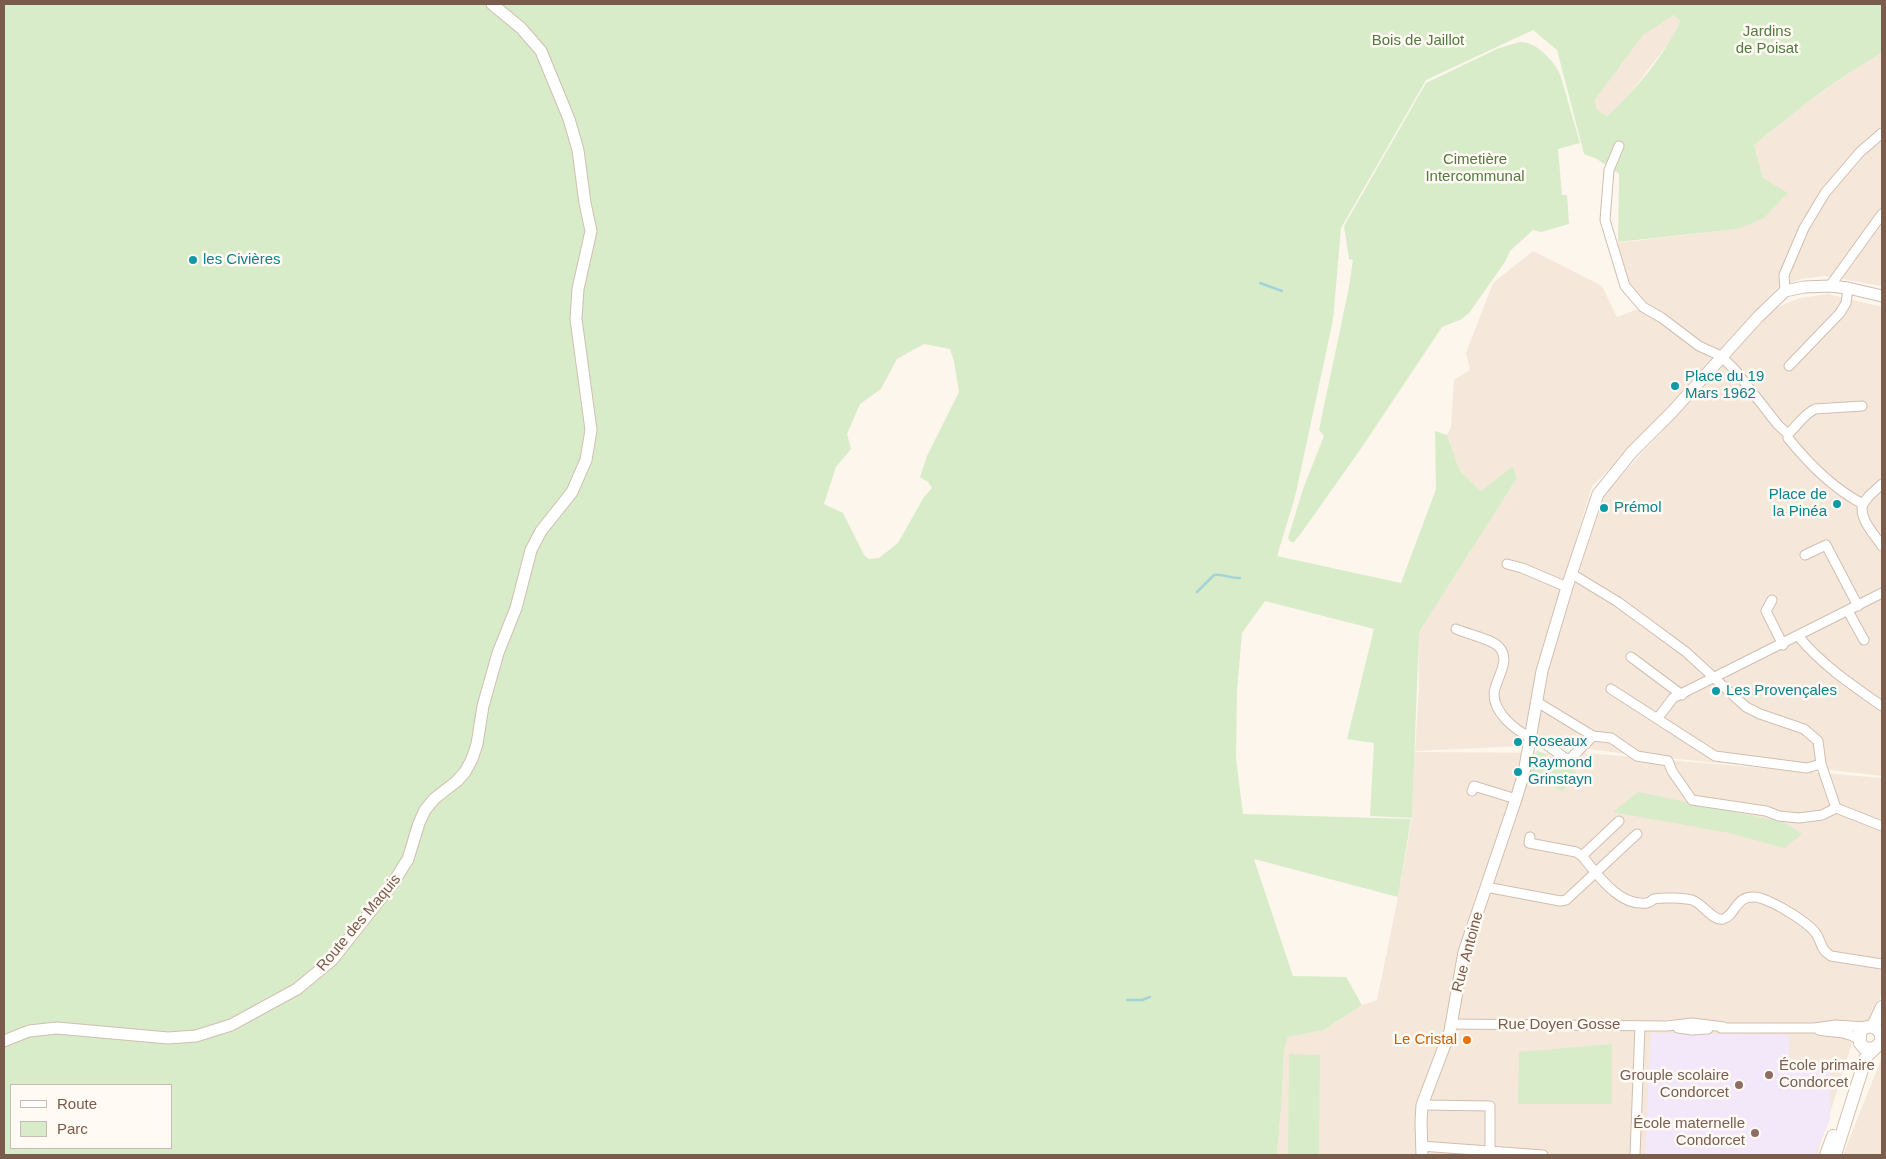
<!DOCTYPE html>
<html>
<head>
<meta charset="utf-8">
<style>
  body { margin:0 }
  #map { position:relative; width:1886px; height:1159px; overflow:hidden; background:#fdf6ec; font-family:Helvetica,sans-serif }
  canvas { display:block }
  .frame { position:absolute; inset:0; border:5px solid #7a5c4d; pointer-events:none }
  .legend { position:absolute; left:10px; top:1084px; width:162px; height:65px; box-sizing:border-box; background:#fffaf3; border:1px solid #cabbb1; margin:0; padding:6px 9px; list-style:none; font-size:15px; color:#7a5c4d }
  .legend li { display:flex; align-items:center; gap:10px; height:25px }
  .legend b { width:25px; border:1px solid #cabbb1 }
</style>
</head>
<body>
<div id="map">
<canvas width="1886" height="1159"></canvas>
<div class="frame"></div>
<ul class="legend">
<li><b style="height:6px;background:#fff"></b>Route</li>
<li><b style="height:14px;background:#d8ecc9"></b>Parc</li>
</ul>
</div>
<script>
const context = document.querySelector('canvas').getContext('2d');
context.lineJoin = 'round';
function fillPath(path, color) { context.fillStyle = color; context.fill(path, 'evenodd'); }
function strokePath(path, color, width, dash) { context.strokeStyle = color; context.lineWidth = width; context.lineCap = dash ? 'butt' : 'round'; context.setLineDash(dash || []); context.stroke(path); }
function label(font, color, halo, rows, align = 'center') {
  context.font = font + ' Helvetica,sans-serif'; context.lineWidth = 5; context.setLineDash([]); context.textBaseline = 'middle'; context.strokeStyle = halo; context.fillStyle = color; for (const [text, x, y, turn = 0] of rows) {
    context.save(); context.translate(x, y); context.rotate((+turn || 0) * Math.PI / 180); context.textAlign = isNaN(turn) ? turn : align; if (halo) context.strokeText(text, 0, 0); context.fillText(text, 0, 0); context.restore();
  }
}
fillPath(new Path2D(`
  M1674,15L1680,21L1671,40L1625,100L1607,116L1597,110L1595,100L1643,34Z
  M1882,53V286L1825,276L1801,279L1777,288L1652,430L1592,486L1536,672L1524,746L1415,751L1419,686L1418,633L1517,478L1513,466L1481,491L1460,471L1447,435L1451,427L1454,380L1470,370L1466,353L1493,283L1533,251L1602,286L1617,317L1638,309L1616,243L1737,229L1763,178L1754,145L1800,108L1857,67Z
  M1828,294L1882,307V776L1823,769L1718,763L1626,754L1575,747L1535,745L1548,665L1606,492L1775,308L1800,298Z
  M1414,752L1586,753L1882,778V994L1870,1019L1856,1030L1817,1155H1277L1282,1096L1284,1051L1288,1037L1324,1030L1362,1005L1377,1000L1398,897L1412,818Z
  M1882,1056V1155H1843L1880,1062Z`), '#f5e8da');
fillPath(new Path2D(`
  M1651,1033L1789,1035V1063H1830V1119L1815,1155H1645Z`), '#f3e8fa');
fillPath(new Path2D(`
  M4,4H1882V53C1836,78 1795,112 1754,145L1763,178L1788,193L1764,218L1737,229L1618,242L1619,174L1597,159L1584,154L1557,50L1533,30L1426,80L1341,228L1333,320L1295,497L1277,556L1401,583L1436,489L1435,431L1447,435L1460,471L1481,491L1513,466L1517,478L1419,632L1412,818L1370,816L1374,743L1347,739L1374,629L1265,601L1242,633L1237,690L1236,758L1243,814L1411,819L1398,897L1254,859L1293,976L1346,977L1362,1005L1324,1030L1288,1037L1284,1051L1282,1096L1277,1155H4ZM1674,15L1680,21C1665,55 1635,91 1607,116L1597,110L1595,100L1643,35ZM924,344L950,349L954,361L959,392L927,456L920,477L928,482L932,488L924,497L898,543L879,558L869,559L864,555L843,513L824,504L836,467L851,449L847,434L860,404L881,389L897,359ZM11,1085H171V1148H11Z
  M1520,42C1537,42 1553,60 1560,74L1580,143L1558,149L1562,195H1567L1569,224L1541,232L1533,230L1510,251L1505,262L1469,313L1462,319L1442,327L1362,447L1302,532L1294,542H1291L1288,538L1303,489L1324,436L1319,430L1349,287L1353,260L1349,259L1344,226L1426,83L1499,48Z
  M1537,750L1579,774L1562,791L1530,775Z
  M1638,792L1783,822L1802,834L1784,848L1729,833L1613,812Z
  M1612,1044V1104H1518L1519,1052Z
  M1289,1054L1320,1055L1319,1155H1288Z`), '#d8ecc9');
strokePath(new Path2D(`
  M1260,283L1282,291
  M1197,592L1214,575C1223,573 1231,579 1240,578
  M1127,1000H1142L1150,997`), '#a5d3da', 2.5);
const minor = new Path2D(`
  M1619,146L1609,170L1605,220L1625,286L1643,307L1662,318L1699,346L1721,356L1735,370L1778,425L1788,434V438C1808,463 1834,489 1863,504
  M1830,286L1882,214
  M1785,291L1784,275L1804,228L1825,193L1860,152L1882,133
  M1789,366L1840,313L1846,303L1848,288
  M1788,434C1797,426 1804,414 1815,409L1862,406
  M1863,504C1858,518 1875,535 1882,546
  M1863,504L1869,496L1882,484
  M1805,555L1826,545L1858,606
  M1507,564L1522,568L1567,587
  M1572,574L1618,602L1648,624L1686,652L1746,707L1760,714L1804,729L1818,741L1821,764L1807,768L1715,756L1611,689
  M1772,600L1766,611L1783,645
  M1848,611L1864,640
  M1456,629C1467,634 1492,639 1499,647C1512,661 1495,679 1494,694C1494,713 1515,730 1530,737
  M1799,637C1822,665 1852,685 1882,706
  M1631,657L1682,695
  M1537,704L1542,705L1593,736L1611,738L1637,756L1668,761L1672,771L1692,800L1766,811L1779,816L1799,818L1822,815L1836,808L1882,826
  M1657,719L1673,698L1882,593
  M1547,745L1565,758L1570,759L1593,736
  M1821,764L1836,808
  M1472,791L1474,786L1516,799
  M1530,837L1529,843L1576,852L1582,856C1598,875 1619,907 1647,903C1651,902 1651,901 1654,899C1661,897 1685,898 1692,900C1702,903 1714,922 1723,919C1737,915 1735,892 1760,898C1774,902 1809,922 1817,935C1822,944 1821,950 1831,956L1882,964
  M1582,856L1619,821
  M1486,887L1560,901L1566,900L1637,834
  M1450,1024L1667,1026L1692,1023L1724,1027
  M1678,1028L1692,1030L1708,1029
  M1721,1028H1814L1836,1025L1865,1027
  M1819,1030C1834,1033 1846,1031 1858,1039
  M1422,1105L1490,1106V1151
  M1421,1146L1543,1155
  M1635,1155L1640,1026`);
const tertiary = new Path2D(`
  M4,1041L29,1031L57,1028L168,1038L196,1036L231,1025L297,989L332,960L393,883L408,859L419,823L425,810L434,799L457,781L465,772L472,759L477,744L483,706L498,653L516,608L531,550L541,531L572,492L586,460L591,430L576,319L578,289L591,231L585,203L578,150L569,119L541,51L521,28L492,4
  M1422,1155L1421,1122L1422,1105L1450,1031L1464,952L1516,799L1524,773L1542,671L1567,587L1598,494L1632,452L1672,412L1758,317L1785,291L1804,287L1830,286L1848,288L1882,296`);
const secondary = new Path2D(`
  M1873,1026L1882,1007
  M1826,1155L1833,1136
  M1835,1155L1866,1057L1881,1042C1883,1028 1869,1021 1860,1032V1043L1864,1048L1873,1049`);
strokePath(minor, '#d1beb0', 11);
strokePath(tertiary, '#d1beb0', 13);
strokePath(secondary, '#d6c0b0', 14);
strokePath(minor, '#fff', 9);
strokePath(tertiary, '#fff', 11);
strokePath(secondary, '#fff', 12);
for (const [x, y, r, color] of [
  [193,260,5,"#0f9aa8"],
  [1675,386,5,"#0f9aa8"],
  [1837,504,5,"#0f9aa8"],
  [1604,508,5,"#0f9aa8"],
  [1716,691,5,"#0f9aa8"],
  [1518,742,5,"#0f9aa8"],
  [1518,772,5,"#0f9aa8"],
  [1467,1040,5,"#e8710a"],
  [1769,1075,5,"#8d6e63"],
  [1739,1085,5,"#8d6e63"],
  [1755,1133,5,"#8d6e63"]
]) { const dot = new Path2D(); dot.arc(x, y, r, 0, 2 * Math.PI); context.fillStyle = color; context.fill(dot); strokePath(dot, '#fffaf3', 2); }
label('15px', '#537a41', '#fffaf3', [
  ["Jardins",1767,32],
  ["de Poisat",1767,49],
  ["Bois de Jaillot",1418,41],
  ["Cimetière",1475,160],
  ["Intercommunal",1475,177]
]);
label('15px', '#0d838f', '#fffaf3', [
  ["les Civières",203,260],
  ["Place du 19",1685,377],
  ["Mars 1962",1685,394],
  ["Place de",1827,495,"right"],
  ["la Pinéa",1827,512,"right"],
  ["Prémol",1614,508],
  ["Les Provençales",1726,691],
  ["Roseaux",1528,742],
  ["Raymond",1528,763],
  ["Grinstayn",1528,780]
], 'left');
label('15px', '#7a5c4d', '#fffaf3', [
  ["Route des Maquis",359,923,-50],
  ["Rue Antoine",1468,952,-75],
  ["Rue Doyen Gosse",1559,1025]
]);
label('15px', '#c56008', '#fffaf3', [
  ["Le Cristal",1457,1040]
], 'right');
label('15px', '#785e54', '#fffaf3', [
  ["École primaire",1779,1066,"left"],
  ["Condorcet",1779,1083,"left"],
  ["Grouple scolaire",1729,1076],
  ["Condorcet",1729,1093],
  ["École maternelle",1745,1124],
  ["Condorcet",1745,1141]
], 'right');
</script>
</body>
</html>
